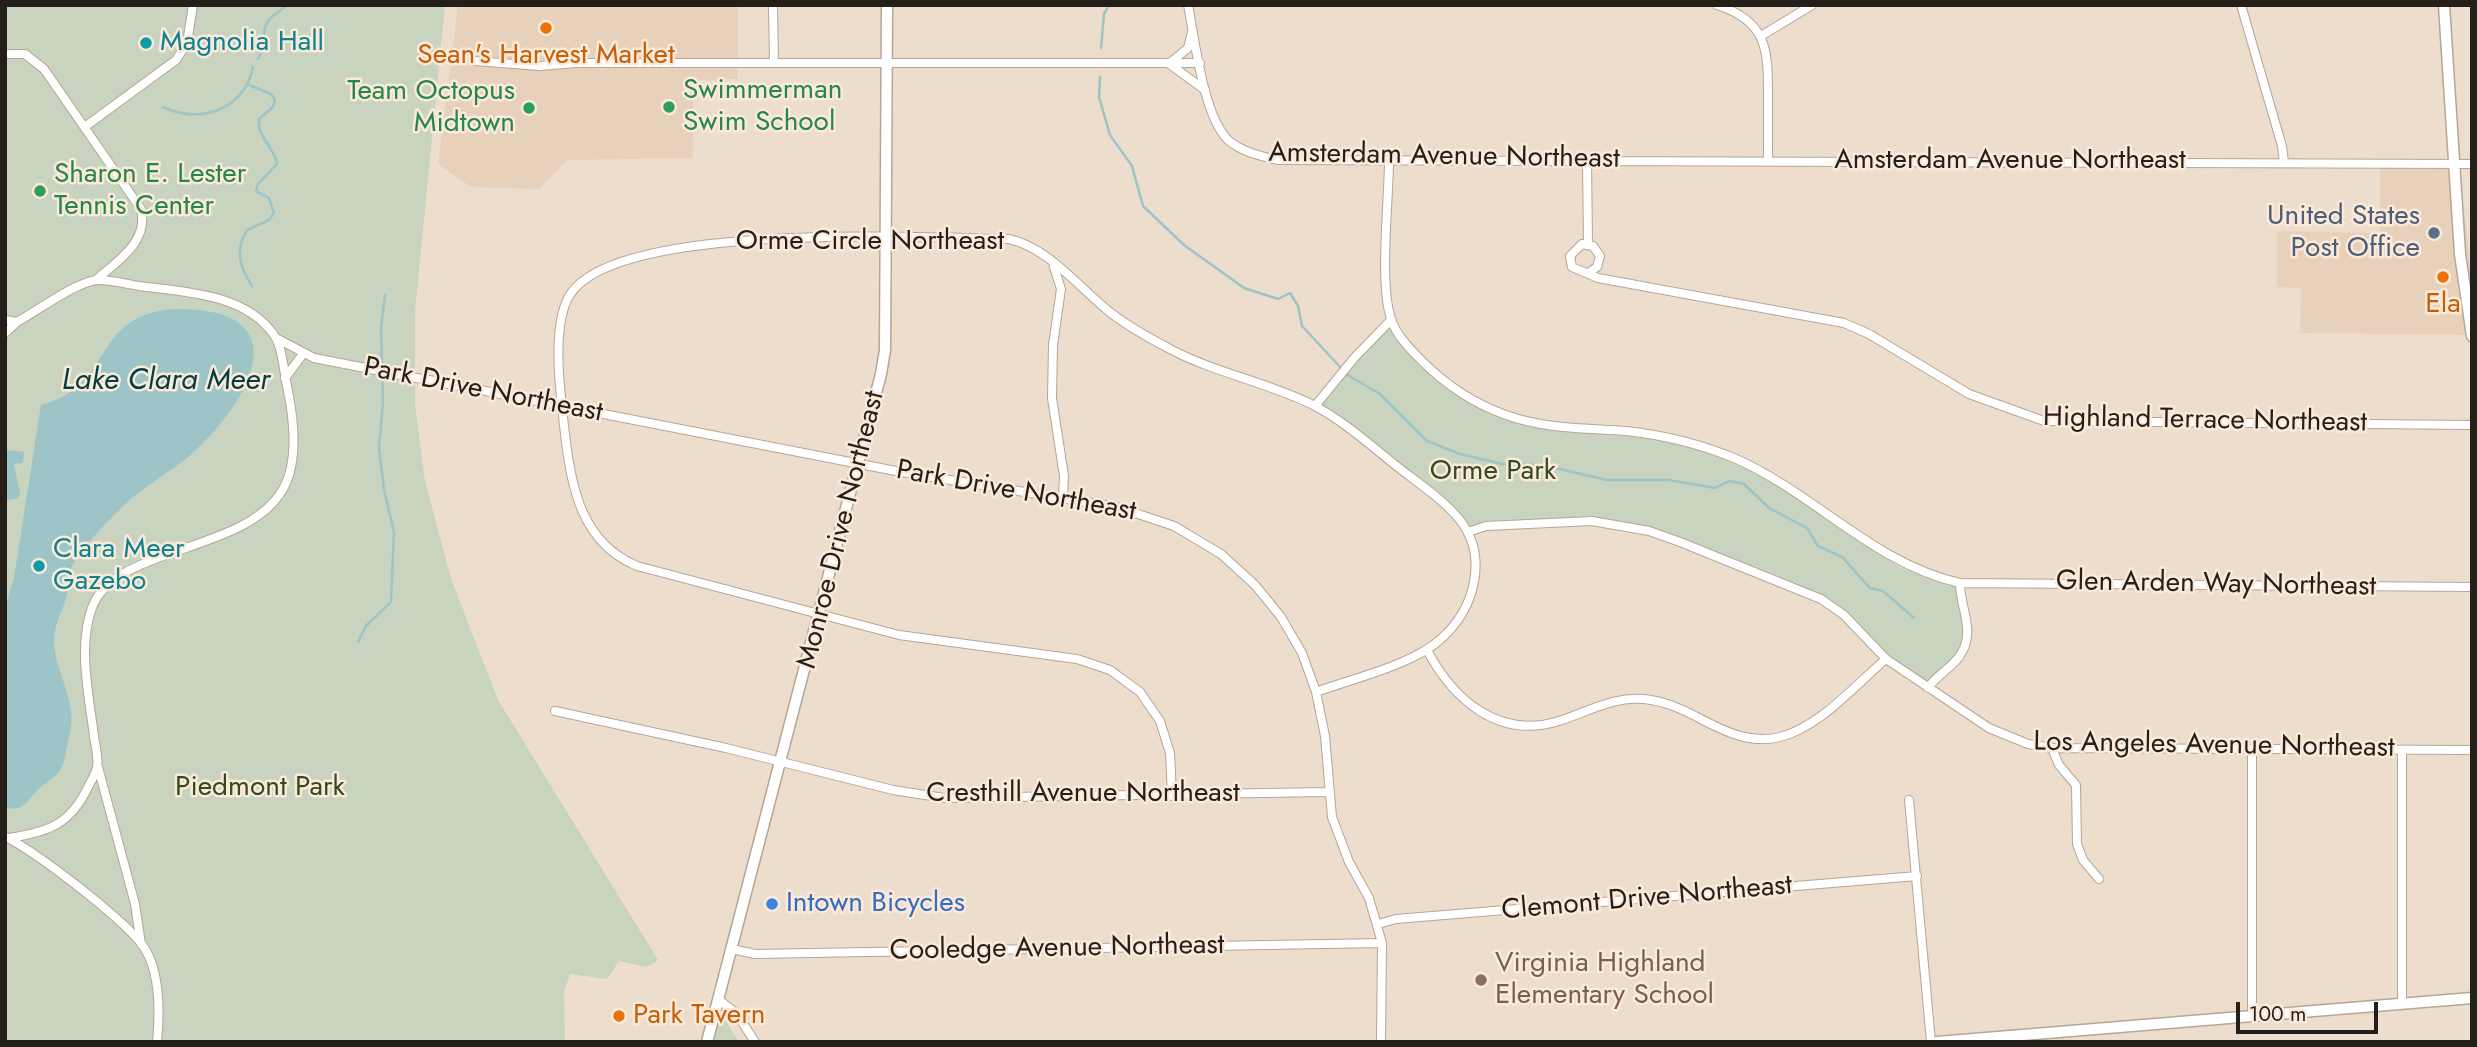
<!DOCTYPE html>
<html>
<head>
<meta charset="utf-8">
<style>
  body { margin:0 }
  #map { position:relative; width:2477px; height:1047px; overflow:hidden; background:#edddcd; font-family:Jost,sans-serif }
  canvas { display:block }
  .frame { position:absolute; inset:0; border:7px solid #251f19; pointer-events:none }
  .scale { position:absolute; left:2236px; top:1002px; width:142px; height:32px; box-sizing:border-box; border:4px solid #251f19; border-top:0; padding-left:9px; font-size:21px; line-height:24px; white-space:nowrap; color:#251f19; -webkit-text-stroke:5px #fbeada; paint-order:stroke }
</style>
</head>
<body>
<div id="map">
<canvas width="2477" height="1047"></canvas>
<div class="frame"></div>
<div class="scale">100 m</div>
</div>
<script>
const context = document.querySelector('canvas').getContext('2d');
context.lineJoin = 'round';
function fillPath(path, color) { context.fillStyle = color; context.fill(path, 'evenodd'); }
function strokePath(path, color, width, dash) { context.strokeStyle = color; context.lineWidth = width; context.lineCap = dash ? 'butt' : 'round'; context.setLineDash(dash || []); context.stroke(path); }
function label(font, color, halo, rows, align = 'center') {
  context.font = font + ' Jost,sans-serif'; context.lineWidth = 5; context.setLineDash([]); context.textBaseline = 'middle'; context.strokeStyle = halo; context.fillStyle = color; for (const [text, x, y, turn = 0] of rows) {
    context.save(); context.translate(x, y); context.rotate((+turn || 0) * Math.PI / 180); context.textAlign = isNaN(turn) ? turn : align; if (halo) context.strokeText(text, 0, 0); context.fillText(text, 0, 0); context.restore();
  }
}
fillPath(new Path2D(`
  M458,5H738V79L693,80V158L567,160L539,189L471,187L438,164Z
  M2380,163L2459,164L2472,278V335L2300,333L2301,288L2277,287V231L2380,233Z`), '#e7d1bb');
fillPath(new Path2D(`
  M5,5H445L415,311V404L425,481L451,579L498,700L658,960L646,967L619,961L607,979L570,974L564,991L565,1042H5Z
  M1390,323L1419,366L1483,411L1566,429L1687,443L1776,482L1901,568L1955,585L1965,614L1962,654L1922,689L1876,650L1844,611L1737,564L1630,529L1554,522L1477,533L1316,408Z
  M720,1012L739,1042H713Z`), '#c8d3c0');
fillPath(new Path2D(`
  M175,309C296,307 256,393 197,449C174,471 144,485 122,507C106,523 76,553 69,573C65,581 69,591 66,599C61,615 53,626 54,644C56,667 68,688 71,711C73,723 69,735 67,747C65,755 64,766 59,772C52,780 42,784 35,793C26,803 20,813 5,807V608L14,578L41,405C117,385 89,315 175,309Z
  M5,450L24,452L23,463L14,464L20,494L18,498L7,500Z`), '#9dc4c6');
strokePath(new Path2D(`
  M1101,48L1104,14L1109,5
  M258,59C266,47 260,32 269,20C273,15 281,11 286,5
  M1100,77L1099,97L1110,135L1132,166L1143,206L1184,245L1244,288L1278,299L1290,293L1298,306L1302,326L1342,369
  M249,85L271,94L275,100L273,107L259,119C257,138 274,146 277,164L258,184L256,191L269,198L274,213L269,220L247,230C234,250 240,267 252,286
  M163,107C201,125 245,109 253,67
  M1346,374L1380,394L1427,441L1460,454L1502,464L1542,465L1607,480H1668L1715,488L1729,481L1744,484L1769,508L1807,528L1818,546L1842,557L1870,588L1883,591L1914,618
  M358,642L366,626L391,602L394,532L384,490L379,448L383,402L381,328L385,295`), '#9dc4c6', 2.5);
const street = new Path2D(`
  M773,5L774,63
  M1188,5C1195,40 1203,115 1228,140C1242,152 1260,156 1278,160L2472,164
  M1717,5C1767,21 1768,49 1768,95C1768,117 1768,139 1768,161
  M2241,5L2282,146L2284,162
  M1761,36L1812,5
  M5,54H25L44,69L141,209C149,242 118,260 96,280
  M475,61L540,66L576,63H1200
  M1171,62L1188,48L1192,32
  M1168,63L1205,90
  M86,126L176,60L187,43L193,5
  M1389,160C1389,201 1379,282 1391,319C1396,335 1410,349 1422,361C1445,384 1475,404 1506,415C1544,429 1587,428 1626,431C1663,435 1700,444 1734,458C1813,492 1874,564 1960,583L2472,587
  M1587,161L1588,244
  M1054,267L1061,289L1053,345L1052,398L1064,476L1063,498
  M1588,273L1597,267L1600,256L1593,246L1582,244L1570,256L1572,267L1598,278L1844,323L1869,334L1969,394L2044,421L2472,425
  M5,320L17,322C37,311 76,282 97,280C109,279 126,284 139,286C184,292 245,293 274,335C283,348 284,374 288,391C294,421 299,461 283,489C247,553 119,545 93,605C77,645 89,695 94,736C95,745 99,759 97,767C96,774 91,781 88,787C70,825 48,832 9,838
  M5,333L17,322
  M276,338L314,358L427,380
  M285,378L303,354
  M448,384L424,379L901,472L1117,507L1174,526L1221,554L1255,585L1281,617L1302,653L1316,692L1325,736L1332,817L1349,862L1369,898L1382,943L1381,1042
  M1315,406L1355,357L1391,320
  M1468,532L1486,526L1592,521L1649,531L1680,542L1821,599L1844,615L1886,659L1989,728L2028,744L2052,748L2472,750
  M1427,650C1453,699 1498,740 1559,721C1590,711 1617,694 1651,700C1697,707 1730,749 1780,737C1820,727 1855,685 1886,659
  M1928,688C1937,675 1950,669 1959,657C1977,632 1960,609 1960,583
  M555,711L726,748L893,790L944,798L1328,792
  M2052,748L2059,765L2076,785L2077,844L2083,860L2099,879
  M2252,749V1016
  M98,767L135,904L141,944
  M1172,796L1170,753L1160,721L1140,692L1110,670L1077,659L899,635L637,566C582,543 571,488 565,434C561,398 551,331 568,298C608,220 926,238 1009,239C1049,248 1079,288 1111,313C1129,327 1149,338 1170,349C1215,373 1267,382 1313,405C1342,420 1368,443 1394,464C1415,481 1442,498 1459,519C1489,556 1475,608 1442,638C1413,665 1354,678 1316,692
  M1909,800L1931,1042
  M6,837C39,854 118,915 141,943C161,969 160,1011 157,1042
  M1378,924L1396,919L1917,876
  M732,949L755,954L1382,943
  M719,1000L737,1014L755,1042
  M2402,1003V750`);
const secondary = new Path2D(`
  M2444,5L2460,254L2472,336
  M707,1042L881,374L885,350L887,5
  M1937,1042L2472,998`);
strokePath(street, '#b6a697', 10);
strokePath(secondary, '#b6a697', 13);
strokePath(street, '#fff', 8);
strokePath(secondary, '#fff', 10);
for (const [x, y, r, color] of [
  [546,28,7,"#e8710a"],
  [146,43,7,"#0f9aa8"],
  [669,107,7,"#2e9e5b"],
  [529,108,7,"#2e9e5b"],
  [40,191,7,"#2e9e5b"],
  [2434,233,7,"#5c6f8a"],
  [2443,277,7,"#e8710a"],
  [39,566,7,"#0f9aa8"],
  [772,904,7,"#3f7fe0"],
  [1481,980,7,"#8d6e63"],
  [619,1016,7,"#e8710a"]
]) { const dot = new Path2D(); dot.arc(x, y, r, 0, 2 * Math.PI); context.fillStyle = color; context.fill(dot); strokePath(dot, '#fbeada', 2.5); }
label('28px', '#0d838f', '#fbeada', [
  ["Magnolia Hall",160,43],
  ["Clara Meer",53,550],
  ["Gazebo",53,582]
], 'left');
label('28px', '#c56008', '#fbeada', [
  ["Sean's Harvest Market",546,56],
  ["Ela",2443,305],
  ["Park Tavern",633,1016,"left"]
]);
label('28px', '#27864d', '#fbeada', [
  ["Swimmerman",683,91],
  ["Swim School",683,123],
  ["Team Octopus",515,92,"right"],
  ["Midtown",515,124,"right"],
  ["Sharon E. Lester",54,175],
  ["Tennis Center",54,207]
], 'left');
label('28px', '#251f19', '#fbeada', [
  ["Amsterdam Avenue Northeast",1444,157,1],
  ["Amsterdam Avenue Northeast",2010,161],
  ["Orme Circle Northeast",870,242],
  ["Park Drive Northeast",483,391,11],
  ["Highland Terrace Northeast",2205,421,1],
  ["Park Drive Northeast",1016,492,10],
  ["Monroe Drive Northeast",842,530,-76],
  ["Glen Arden Way Northeast",2216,585,1],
  ["Los Angeles Avenue Northeast",2214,746,1],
  ["Cresthill Avenue Northeast",1083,794],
  ["Clemont Drive Northeast",1647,899,-5],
  ["Cooledge Avenue Northeast",1057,949,-1]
]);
label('28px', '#4e5e75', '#fbeada', [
  ["United States",2420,217],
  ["Post Office",2420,249]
], 'right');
label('28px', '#344a1f', '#fbeada', [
  ["Orme Park",1493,472],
  ["Piedmont Park",260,788]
]);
label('28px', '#366cbe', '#fbeada', [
  ["Intown Bicycles",786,904]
], 'left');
label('28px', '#785e54', '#fbeada', [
  ["Virginia Highland",1495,964],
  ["Elementary School",1495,996]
], 'left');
label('italic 30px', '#003e41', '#fbeada', [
  ["Lake Clara Meer",166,382]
]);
</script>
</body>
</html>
